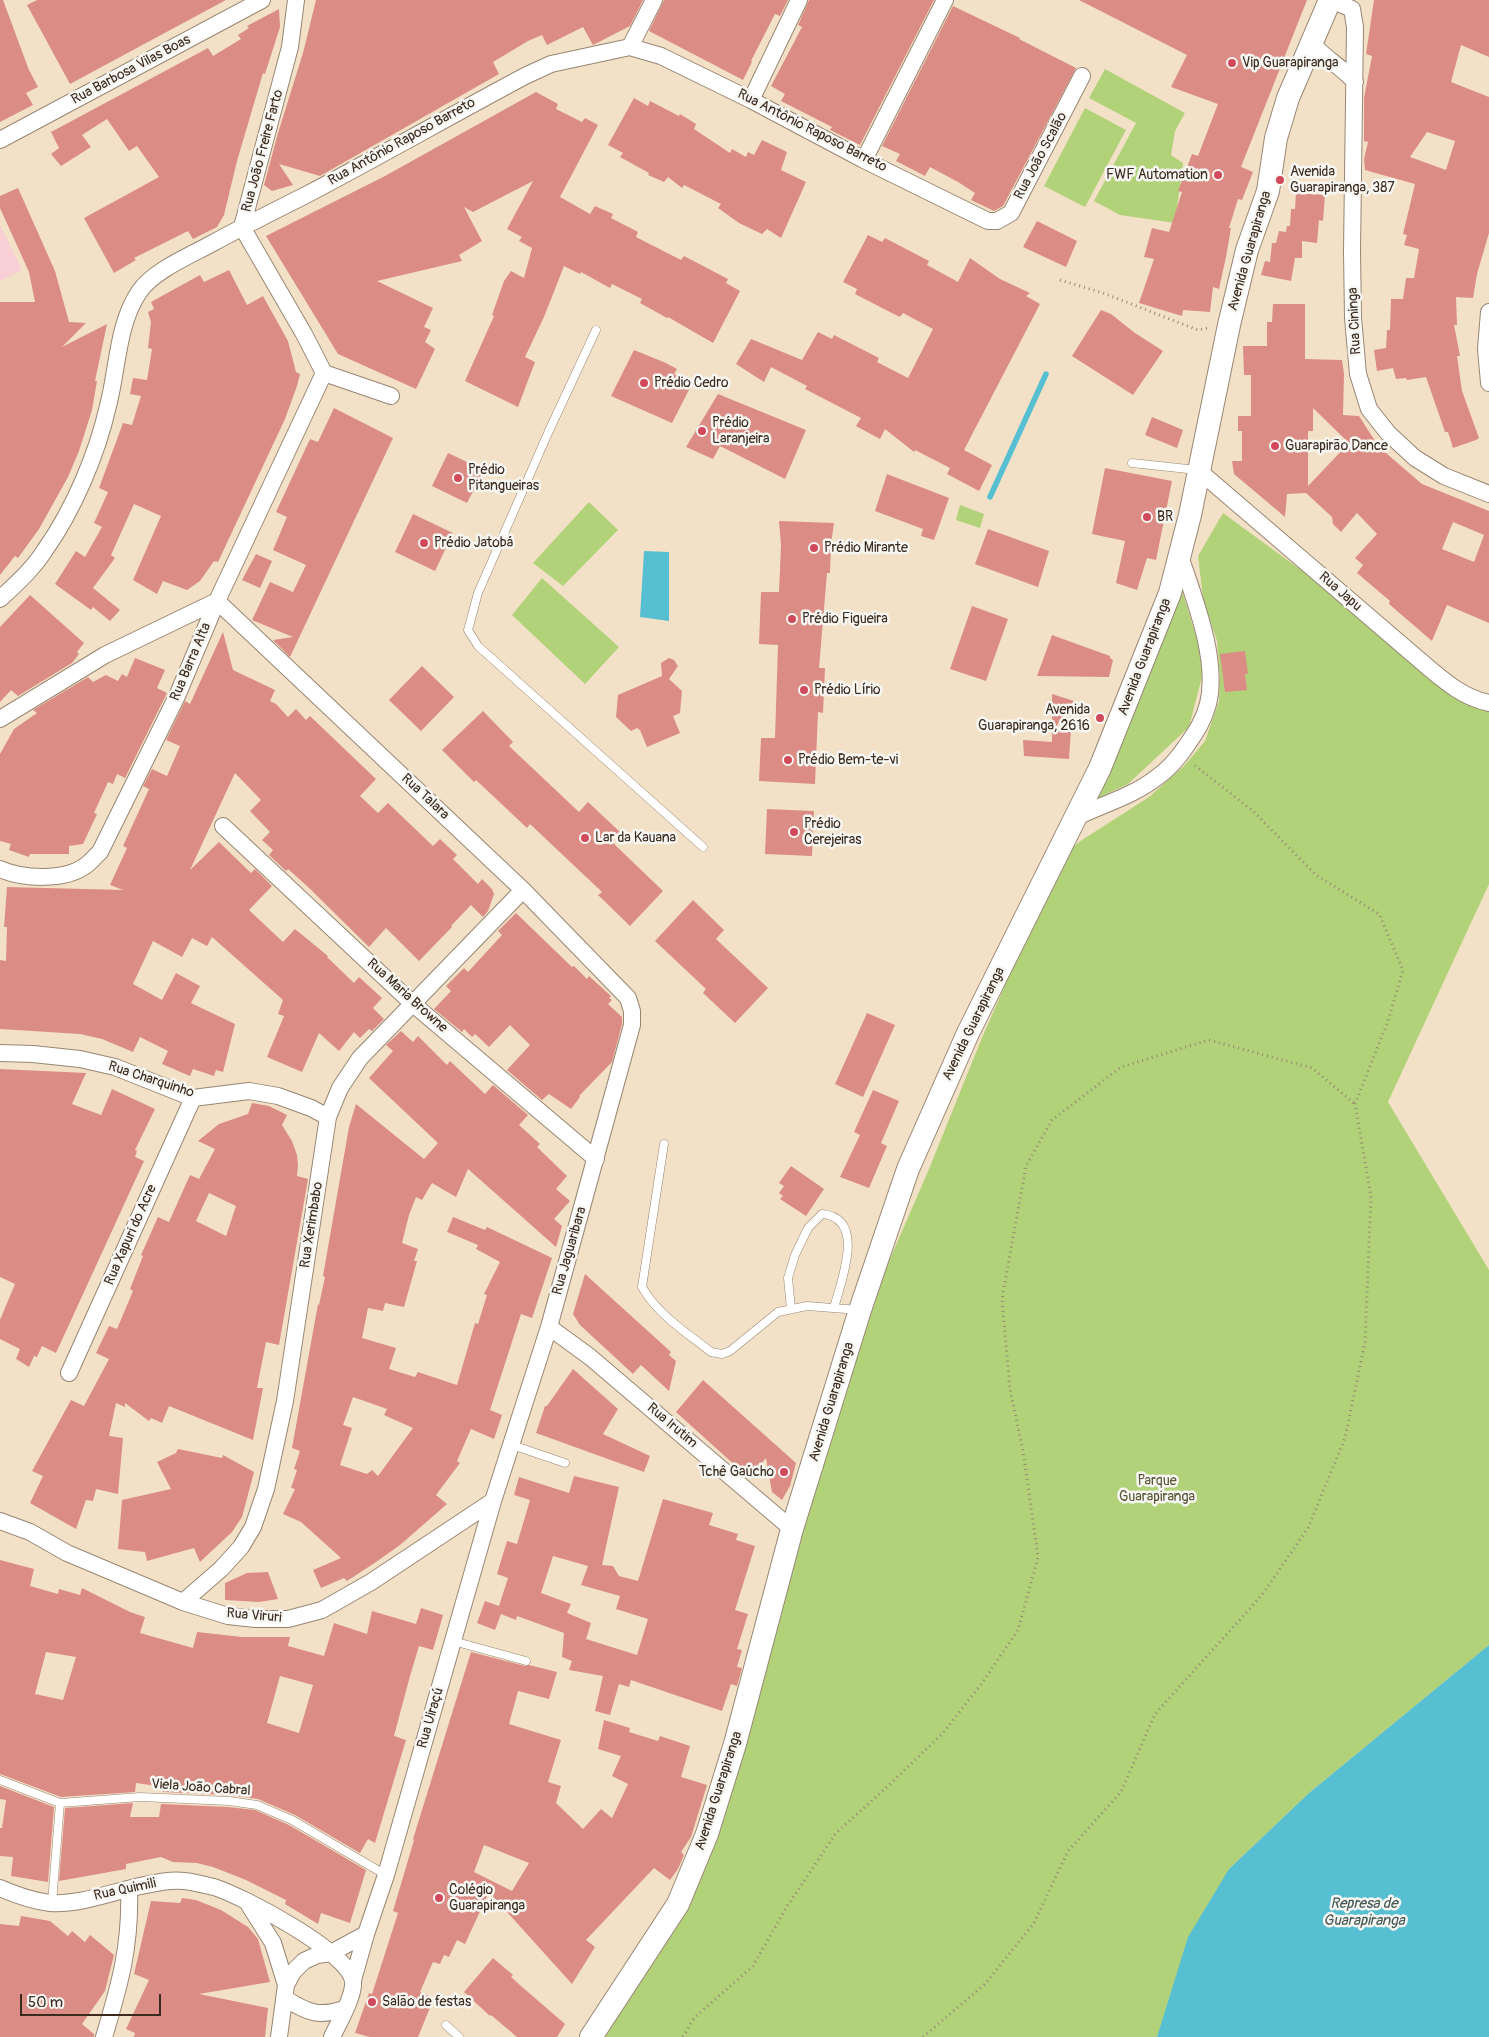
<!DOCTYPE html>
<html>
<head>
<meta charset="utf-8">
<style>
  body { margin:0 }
  #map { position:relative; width:1489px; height:2037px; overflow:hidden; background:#f3e1c7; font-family:Pangolin,sans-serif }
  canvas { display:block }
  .scale { position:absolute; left:20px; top:1994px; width:141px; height:22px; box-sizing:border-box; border:2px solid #3b2a1e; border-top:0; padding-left:6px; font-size:15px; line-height:18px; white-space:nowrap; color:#3b2a1e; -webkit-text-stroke:4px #f6f6f2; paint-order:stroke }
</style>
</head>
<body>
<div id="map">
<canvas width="1489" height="2037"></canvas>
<div class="scale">50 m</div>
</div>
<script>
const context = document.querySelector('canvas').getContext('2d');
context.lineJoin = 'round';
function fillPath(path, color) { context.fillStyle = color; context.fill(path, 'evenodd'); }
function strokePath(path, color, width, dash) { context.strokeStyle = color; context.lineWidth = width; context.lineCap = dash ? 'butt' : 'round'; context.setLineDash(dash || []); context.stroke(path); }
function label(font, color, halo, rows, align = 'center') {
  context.font = font + ' Pangolin,sans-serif'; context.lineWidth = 5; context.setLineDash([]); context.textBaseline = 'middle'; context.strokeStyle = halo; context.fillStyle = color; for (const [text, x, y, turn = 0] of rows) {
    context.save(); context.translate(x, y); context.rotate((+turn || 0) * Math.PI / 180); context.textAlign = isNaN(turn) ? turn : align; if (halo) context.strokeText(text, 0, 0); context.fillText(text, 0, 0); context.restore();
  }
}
fillPath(new Path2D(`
  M0,225L22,270L0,281Z`), '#f7cfd5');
fillPath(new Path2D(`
  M1105,69L1185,113L1175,131L1171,155L1183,163L1175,223L1120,215L1094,201L1136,123L1089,98Z
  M1085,108L1126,130L1085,207L1044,186Z
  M589,502L618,530L563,586L533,563Z
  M960,505L984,514L980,528L956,520Z
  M1223,513L1435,668L1489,704V884L1388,1102L1489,1270V1645L1309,1793L1229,1869L1164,2016L1157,2037H604L686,1910L797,1523L867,1312L929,1169L981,1040L1035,917L1059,857L1082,840L1149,797L1184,766L1205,741L1219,701L1220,677L1217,641L1203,598L1198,556Z
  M542,578L619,647L585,684L512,615Z
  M1179,581L1205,665L1189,727L1128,784L1096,799Z`), '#b2d27a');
fillPath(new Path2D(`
  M644,551L669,552V621L640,617Z
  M1489,1645V2037H1157L1188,1937L1229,1869L1309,1793Z`), '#56bfd2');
strokePath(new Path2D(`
  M990,497L1046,374`), '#56bfd2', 5.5);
fillPath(new Path2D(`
  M0,0H3L29,70L38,87L26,93L33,105L0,122Z
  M37,0H226L70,84L27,5Z
  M316,0H643L630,26L593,45L583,27L547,45L542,35L528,41L493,62L499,74L320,176L279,164L293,185L272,191L264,185L278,133L303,53Z
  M664,0H788L780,16L775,14L751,61L752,62L743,80L649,31Z
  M809,0H934L860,145L830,130L832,127L781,101L785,94L771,86L802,27L798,25Z
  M1079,0H1307L1241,167L1253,172L1242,200L1238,199L1229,228H1231L1226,257L1219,289L1213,287L1210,312L1183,310L1182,316L1139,303L1154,259L1144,257L1152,228L1169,232L1182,192L1178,191L1192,154L1198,156L1218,104L1171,87L1187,55Z
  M1374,0H1489V57L1461,45L1451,82L1489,97V233L1477,274L1473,298L1456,297L1457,325H1454L1460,356H1457L1462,391L1479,438L1476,440L1453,448L1448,432H1445L1426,377L1407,380L1406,378L1396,379L1393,368L1377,371L1374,350L1386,348L1387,330H1390L1391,299H1403L1406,278H1414L1419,249L1404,245L1407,235L1403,234L1415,184L1365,170L1364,159L1368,142L1364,141V98L1372,56L1366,54ZM1427,132L1455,141L1446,170L1410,157Z
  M953,6L1020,38L1019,39L1076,68L1003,206L994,211L971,200L975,193L958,182L930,167L925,176L896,161L900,154L882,146Z
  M279,9L280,27L272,52L265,74L263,73L237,161L224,215L217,227L193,239L188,231L134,258L136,260L114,273L84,218L159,177L137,146L129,151L107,119L82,135L91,147L61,166L51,154L59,148L51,132L208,48L213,56L241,39L238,35L249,28L247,26Z
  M536,92L558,104L556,109L582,122L585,118L598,125L560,197L590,214L595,206L613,214L611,218L638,232L636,237L681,260L684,256L728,279L726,283L740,291L713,343L668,317L667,318L640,303L642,299L612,284L610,288L581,272L580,274L564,266L544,317L525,357L535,362L518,407L465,381L494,316L492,315L504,281L511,271L524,278L532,248L519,241L522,237L507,229L533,181L473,212L464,207L482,241L459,255L462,261L377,281L433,308L424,327L431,330L425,342L435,349L416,389L338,354L266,236L385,176Z
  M634,98L648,106L650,101L679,116L680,114L696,124L694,129L730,153L732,149L746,157L748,152L754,155L762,140L787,152L781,170L806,182L781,238L767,229L762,234L739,223L718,208L721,204L684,185L682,188L668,177L664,182L648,175L649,173L620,157L623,153L608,145Z
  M18,188L55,271L69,322L86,323L62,347L107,324L95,381H97L92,410L79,451L68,477L39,529L18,558L15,556L0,575V302H35L29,272L0,208V196Z
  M1296,193L1325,195L1323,221L1319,220L1317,243L1302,241V258H1295L1291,281L1261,275L1265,261L1270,262L1272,243H1276L1279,231L1286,232L1287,226H1290L1291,209H1295Z
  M1037,221L1077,241L1066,267L1023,247Z
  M868,235L882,242L885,238L929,261L927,265L958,282L970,258L1000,279L1030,293L1026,296L1040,304L964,450L992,465L979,491L947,474L950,468L915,450L914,452L885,429L880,439L856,426L861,418L805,389L807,386L771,367L764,382L736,364L751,339L802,360L818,332L832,339L834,335L879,358L877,362L908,378L933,329L903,313L900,317L884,309L855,294L857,289L843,282Z
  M229,270L247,305L263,296L288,341L296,372L300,374L297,386L285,419L218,562L214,561L200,581L187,590L163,581L157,594L133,580L161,516L134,504L111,555L115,558L93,588L120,610L110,621L93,607L91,610L55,584L76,551L85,557L102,527L94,523L108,492L99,488L123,423L132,425L141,396L130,394L133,378L147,380L152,349L148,348L151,322L148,312L154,309L151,302L200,275L204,282Z
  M1273,304H1305V359L1342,360L1344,374L1343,415L1359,416L1379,447L1422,484L1489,511V623L1447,605L1432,641L1389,604L1390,601L1357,573L1363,565L1355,558L1377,534L1357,513L1341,532L1333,524L1332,517L1306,493L1287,494L1285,517L1234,474L1232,461H1242V431H1238V416H1251V375H1244L1243,346H1267V322H1272ZM1313,408L1349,443L1308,486V431H1313ZM1453,522L1484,535L1474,562L1442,549Z
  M1101,310L1111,314L1135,333L1163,351L1133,395L1072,356Z
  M634,350L666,363L677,369L674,374L693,382L672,423L611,396Z
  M718,394L806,430L785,479L720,446L713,459L686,447Z
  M334,408L393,438L290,657L273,640L293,637L252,620L270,582L293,592L306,565L273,550L287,517L276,512L310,439L318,442Z
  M1152,417L1183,430L1177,448L1145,435Z
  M448,453L484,470L467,503L432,486Z
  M1105,468L1172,481L1156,560L1147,558L1137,590L1116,583L1125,541L1092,534Z
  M887,474L949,498L934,540L921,536L923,529L875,511Z
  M413,514L453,533L435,571L395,552Z
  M779,521L834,523L831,544L830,573H827L819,668H825L823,713L818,712L815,784L759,781L761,738H775L778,645L759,644L761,592H779L781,545Z
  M988,529L1049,551L1038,587L975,564Z
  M256,554L272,561L260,588L242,580Z
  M30,595L84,643L77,652L79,654L72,663L18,696L11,690L0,702V627Z
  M972,606L1008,619L986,681L950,669Z
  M223,632L233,670L275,690L270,701L276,704L288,717L296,709L306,720L310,716L376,779L360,796L378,813L388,803L433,846L440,839L457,855L453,859L478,884L482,879L492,889L494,894L488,911L483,917L471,905L451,926L452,927L419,961L386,928L369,947L307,886L288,869L286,871L269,855L273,850L262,840L270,832L250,811L261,800L235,773L190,870L219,842L251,873L255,869L272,886L249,910L283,942L295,929L328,956L327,957L354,983L359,977L382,998L373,1008L384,1019L372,1031L369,1029L360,1038L354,1032L339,1051L319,1033L302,1072L267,1057L284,1016L278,1014L283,1000L212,937L207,946L192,938L182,957L153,941L133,984L162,1000L176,973L200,986L191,1003L235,1024L223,1072L216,1070L214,1076L193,1069L190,1076L162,1064L168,1051L140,1037L133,1052L102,1039L80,1034L0,1029V960L6,961L7,927H4L7,887L123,890L110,885L127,848L123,846L149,789L143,786L152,769L167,776L180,746L166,740L185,701L190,704Z
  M1052,635L1110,656V658L1113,660L1109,677L1037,676Z
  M1245,651L1248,674H1245L1247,690L1225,692L1220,654Z
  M135,658L165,670L157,688L167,693L125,778L117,774L113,784L108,782L94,813L97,814L83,844L69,846V854H30L29,857L9,850L11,844L0,841V754L14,729L37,713L33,710L88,677L93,682L106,675L118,681L122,674L127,677Z
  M669,658L674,660L678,666L669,679L682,691L680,713L673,716L680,733L647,747L640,730L637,728L631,731L616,717L618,695L662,676L661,663Z
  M422,666L454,697L421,731L389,700Z
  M1052,694L1074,701L1055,728L1071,729L1069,759L1024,756L1023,740L1052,742Z
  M483,711L513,742L509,746L579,812L588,802L620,832L611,841L663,891L630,926L598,895L602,892L530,824L527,828L476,780L474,782L442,750Z
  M767,809L814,811L812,856L765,854Z
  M693,900L724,930L716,939L768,988L735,1023L703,993L706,989L655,941Z
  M516,913L572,967L574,966L587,979L589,976L611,996L609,998L612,1000L608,1004L622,1017V1024L612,1062L579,1096L580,1097L571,1109L549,1094L542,1100L507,1070L530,1045L510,1025L489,1047L475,1034L472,1037L464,1029L462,1032L434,1009L451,991L446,986L464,968L468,972L502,935L498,931Z
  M867,1013L895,1025L863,1097L835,1084Z
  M401,1031L413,1042L418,1036L447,1065L450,1061L485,1094L493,1085L528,1115L519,1125L540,1144L537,1147L567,1176L556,1189L570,1201L554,1219L562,1226L556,1247L468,1169L456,1197L432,1183L422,1200L416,1197L409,1215L402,1243L418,1249L414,1261H417L404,1307L385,1303L383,1311L368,1308L362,1338L396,1348L389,1369L415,1377L418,1372L457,1385L475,1323L478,1324L487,1295L484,1294L500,1262L476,1249L478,1245L447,1232L453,1217L485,1230L487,1227L552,1258L532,1318L521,1314L490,1410L502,1415L494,1439L471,1429L457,1461L460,1463L436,1495L447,1504L400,1545L376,1562L347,1581L344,1578L321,1588L313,1570L341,1558L301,1522L283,1514L295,1489L291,1488L297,1470L294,1469L300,1451L292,1448L318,1304L319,1305L325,1277L323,1276L349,1127L356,1104L424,1159L438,1143L369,1078L393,1051L386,1045ZM353,1397L387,1409L384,1415L413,1428L378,1476L372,1470L367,1474L340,1465L352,1428L343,1425Z
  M0,1069L86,1073L72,1104L101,1115L112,1089L155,1109L135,1150L137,1151L135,1157L144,1161L56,1353L42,1346L37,1357L34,1356L29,1367L16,1359L20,1349L0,1339V1320L15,1284L0,1277Z
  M873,1090L899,1101L881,1143L887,1146L869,1188L840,1177L860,1135L854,1132Z
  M252,1103L269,1106L287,1115L282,1125L292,1141L297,1155L298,1165L297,1176L308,1179L279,1345L266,1342L257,1388H263L253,1440L169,1406L162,1423L151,1418L149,1421L125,1403V1407L116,1403L109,1436L123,1438L118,1494L96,1489L93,1501L86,1500L76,1529L30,1503L43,1476L32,1471L71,1400L84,1406L109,1359L96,1353L109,1326L117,1329L133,1291L130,1289L143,1256L141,1255L158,1217L169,1222L190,1175L199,1179L215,1149L198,1141L219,1124L248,1114ZM209,1193L236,1206L226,1236L196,1221Z
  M791,1166L824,1189L806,1216L780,1199L783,1196L779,1193L784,1186L779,1183Z
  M585,1274L671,1352L669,1355L676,1361L669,1391L641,1365L633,1374L580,1325L573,1314Z
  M573,1369L618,1409L603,1434L650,1456L644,1472L536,1433L545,1406H547Z
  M703,1380L796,1463L790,1486L782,1500L772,1492L766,1458L749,1478L676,1412Z
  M178,1449L222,1458L223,1455L254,1472L242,1517L232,1532L200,1562L194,1548L147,1561L145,1552L118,1549L122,1500L171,1489L157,1462L176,1453Z
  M574,1476L619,1487L602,1565L613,1566L619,1576L638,1581L663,1499L713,1513L709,1525L738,1534L736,1540L755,1546L735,1610L748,1614L737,1649L742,1650L737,1667L742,1668L737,1686L731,1684L722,1711L631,1680L629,1687L619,1684L610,1715L595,1711L603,1676L569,1670L572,1661L562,1657L564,1633L517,1616L516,1620L501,1614L495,1630L477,1623L485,1601L499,1606L508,1578L497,1574L507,1541L517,1544L530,1500L514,1495L519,1477L569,1493ZM553,1556L588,1566L581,1585L620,1596L616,1609L648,1619L637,1655L586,1639L591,1623L567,1613L571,1604L541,1593Z
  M0,1560L34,1569L30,1586L58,1594L59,1589L80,1595L82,1588L130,1612L145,1617L140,1633L193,1648L197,1632L242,1637H290L288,1646L324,1656L334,1623L367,1634L372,1611L416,1624L421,1608L443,1615L433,1650L419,1646L410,1676L394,1736L406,1740L375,1843L368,1839L360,1853L295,1815L258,1799L229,1795L163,1792L164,1787L136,1783L135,1792L61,1797L0,1774ZM46,1652L76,1657L63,1700L35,1694ZM280,1676L313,1685L299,1733L267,1723Z
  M268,1572L278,1599L259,1602L225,1600V1583L247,1573Z
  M471,1652L525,1666L529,1665L557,1672L549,1699L518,1691L509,1724L561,1740L548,1782L561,1786L556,1803L583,1829L601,1809L612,1818L628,1784L612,1776L621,1756L598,1749L604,1720L630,1728L629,1732L658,1741L660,1736L690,1746L681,1777L707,1785L691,1837L681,1852L684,1855L678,1869L670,1880L654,1868L586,1940L595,1947L572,1984L489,1892L465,1944L457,1940L449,1957L444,1955L440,1964L433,1962L420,1992L434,1998L418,2037H370L355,2033L369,1993L372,1994L398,1913L393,1911L414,1840L413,1839ZM484,1845L529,1863L512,1891L474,1872Z
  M0,1786L54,1807L48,1882L11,1876L13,1857L0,1856V1828H2L6,1800L0,1799Z
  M133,1803L130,1817H159L161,1804L228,1807L255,1810L289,1825L366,1870L350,1923L321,1913L318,1924L285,1904L286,1900L246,1880L213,1867L197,1863L173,1862L161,1857L126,1864V1869L59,1881L65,1808Z
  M182,1898L196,1900L221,1910L248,1927L258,1939L270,1982L199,1994L268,2008L265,2037H134L135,2033L126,2029L149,1980L134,1974L151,1901L180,1903Z
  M21,1916L50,1921L68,1936L72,1931L85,1942L90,1935L114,1955L105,1991L82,2024L94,2034V2037H0V1924L19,1926Z
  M493,1958L513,1975L511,1977L521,1986L565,2024L557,2037H517L491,2015L490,2016L464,1992Z`), '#db8d85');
const service = new Path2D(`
  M596,330L548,433L478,593L468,630L478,646L703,847
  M1132,463L1197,470
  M664,1144L642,1287C658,1315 686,1332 711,1352L722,1354L730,1351L778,1312L807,1306L859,1310
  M791,1309L788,1278L795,1255L808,1228L822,1214C867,1218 841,1281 834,1308
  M512,1445L565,1463
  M453,1641L526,1661
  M0,1780L60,1803L140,1797L229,1801L257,1805L292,1820L386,1875
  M52,1903L60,1803
  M446,2025L459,2037`);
const minor = new Path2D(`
  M296,0L290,47L242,227L304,334L324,373
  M1331,0L1352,9L1355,27L1352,251L1353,318L1358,374L1369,409L1388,433L1415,458L1444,476L1489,494
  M1312,43C1324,58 1342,67 1355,82
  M630,47L654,0
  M751,100L799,0
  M0,140L262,0
  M864,160L945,0
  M1489,312L1486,349L1489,383
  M324,373L391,396
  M1198,470L1430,669C1448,684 1465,698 1489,703
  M0,599C16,584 33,569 45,550C74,509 97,454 108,406C118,368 117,325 139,292C153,271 189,256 211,244C242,227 274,211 306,195C380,156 452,115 525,76L551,64L630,47L661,56L751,100L864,160L988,221H997L1011,213L1082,76
  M217,601L523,890L628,998L632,1011V1025L549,1327L493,1501L386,1875L366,1934L353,1980
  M0,719L105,655L217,601
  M1077,817C1103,804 1133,796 1156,778C1168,770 1179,757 1187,745C1196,732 1204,720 1208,704C1219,660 1194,598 1180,556
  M223,826L413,1004L596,1159
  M0,869C23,879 64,881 85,866C91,862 95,856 100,852L177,696L217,601L324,373
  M0,1053L33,1054L80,1059L115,1067L193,1098L249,1091L278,1096L311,1108L328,1117
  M549,1327L590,1357L792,1529
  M69,1373L193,1098
  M0,1521L30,1532L67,1553L183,1602L228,1616L255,1619H288L322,1610L371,1582L493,1501
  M183,1602L221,1569L241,1547L253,1527L266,1489L285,1401L328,1117L340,1088L360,1058L523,890
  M0,1888C16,1895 33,1901 50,1903C78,1905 109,1893 136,1887C151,1884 168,1879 184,1881C194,1882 205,1885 214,1887C242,1896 348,1951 353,1981C355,1995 338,2024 332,2037
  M249,1905L273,1943L286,1985L279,2037
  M286,1985L293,1972L304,1961L317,1955L331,1953L366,1934
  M286,1999C308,2013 319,2017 344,2009
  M104,2037C120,1984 131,1945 129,1889`);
const secondary = new Path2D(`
  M591,2037L678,1904L707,1834L735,1744L792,1529L860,1310L908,1169L968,1033L1100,768L1170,593L1190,515L1229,325L1247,250L1268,191L1276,138L1288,98L1330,0`);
strokePath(service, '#978672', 9);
strokePath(minor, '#978672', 18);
strokePath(secondary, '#978672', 24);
strokePath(new Path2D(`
  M1060,280L1103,293L1198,330L1208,328
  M683,2037L694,2018L753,1966L786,1908L836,1833L887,1787L943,1733L982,1683L1018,1630L1038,1557L1023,1451L1010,1389L1002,1299L1026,1166L1052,1120L1121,1067L1209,1040L1312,1068L1355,1104
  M923,2037L985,1984L1034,1923L1068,1851L1121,1792L1155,1714L1262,1595L1308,1528L1345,1438L1365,1342L1371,1196L1355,1104L1388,1021L1403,970L1379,914L1316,875L1253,811L1193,764`), '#978672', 3, [1, 4]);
strokePath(service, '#fff', 8);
strokePath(minor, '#fff', 16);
strokePath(secondary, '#fff', 22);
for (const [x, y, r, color] of [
  [1232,63,5,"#d1495b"],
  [1218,175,5,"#d1495b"],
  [1280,180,5,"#d1495b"],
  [644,383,5,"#d1495b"],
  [702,431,5,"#d1495b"],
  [1275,446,5,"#d1495b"],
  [458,478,5,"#d1495b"],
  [1147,517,5,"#d1495b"],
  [424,543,5,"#d1495b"],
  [814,548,5,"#d1495b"],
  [792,619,5,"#d1495b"],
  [804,690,5,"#d1495b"],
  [1100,718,5,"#d1495b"],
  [788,760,5,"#d1495b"],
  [794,832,5,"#d1495b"],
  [585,838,5,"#d1495b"],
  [784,1472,5,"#d1495b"],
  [439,1898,5,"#d1495b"],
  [372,2002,5,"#d1495b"]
]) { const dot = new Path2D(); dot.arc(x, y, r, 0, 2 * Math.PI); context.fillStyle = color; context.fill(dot); strokePath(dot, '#f6f6f2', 2); }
label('14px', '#3b2a1e', '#f6f6f2', [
  ["Vip Guarapiranga",1242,63],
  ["Avenida",1290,172],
  ["Guarapiranga, 387",1290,188],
  ["FWF Automation",1208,175,"right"],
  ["Prédio Cedro",654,383],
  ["Prédio",712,423],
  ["Laranjeira",712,439],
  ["Guarapirão Dance",1285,446],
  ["Prédio",468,470],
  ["Pitangueiras",468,486],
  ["BR",1157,517],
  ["Prédio Jatobá",434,543],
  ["Prédio Mirante",824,548],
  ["Prédio Figueira",802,619],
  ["Prédio Lírio",814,690],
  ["Avenida",1090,710,"right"],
  ["Guarapiranga, 2616",1090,726,"right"],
  ["Prédio Bem-te-vi",798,760],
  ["Prédio",804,824],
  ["Cerejeiras",804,840],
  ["Lar da Kauana",595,838],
  ["Tchê Gaúcho",774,1472,"right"],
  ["Colégio",449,1890],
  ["Guarapiranga",449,1906],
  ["Salão de festas",382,2002]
], 'left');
label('14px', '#3b2a1e', '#f6f6f2', [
  ["Rua Barbosa Vilas Boas",131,70,-28],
  ["Rua Antônio Raposo Barreto",812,131,27],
  ["Rua Antônio Raposo Barreto",402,142,-29],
  ["Rua João Freire Farto",263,151,-75],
  ["Rua João Scalão",1041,156,-62],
  ["Avenida Guarapiranga",1250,251,-74],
  ["Rua Cininga",1355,321,-93],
  ["Rua Japu",1340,592,41],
  ["Avenida Guarapiranga",1145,657,-69],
  ["Rua Barra Alta",191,662,-67],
  ["Rua Talara",425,797,43],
  ["Rua Maria Browne",407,996,42],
  ["Avenida Guarapiranga",974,1024,-64],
  ["Rua Charquinho",151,1080,18],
  ["Rua Xerimbabo",312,1225,-81],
  ["Rua Xapuri do Acre",131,1235,-66],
  ["Rua Jaguaribara",570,1251,-74],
  ["Avenida Guarapiranga",832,1402,-73],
  ["Rua Irutim",672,1426,40],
  ["Rua Viruri",254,1616,5],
  ["Rua Uiraçú",431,1718,-74],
  ["Viela João Cabral",201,1788,4],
  ["Avenida Guarapiranga",719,1791,-72],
  ["Rua Quimili",125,1890,-12]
]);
label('14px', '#595435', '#f6f6f2', [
  ["Parque",1157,1481],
  ["Guarapiranga",1157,1497]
]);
label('italic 15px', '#435754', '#f6f6f2', [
  ["Represa de",1364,1904],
  ["Guarapiranga",1364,1921]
]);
</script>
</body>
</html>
